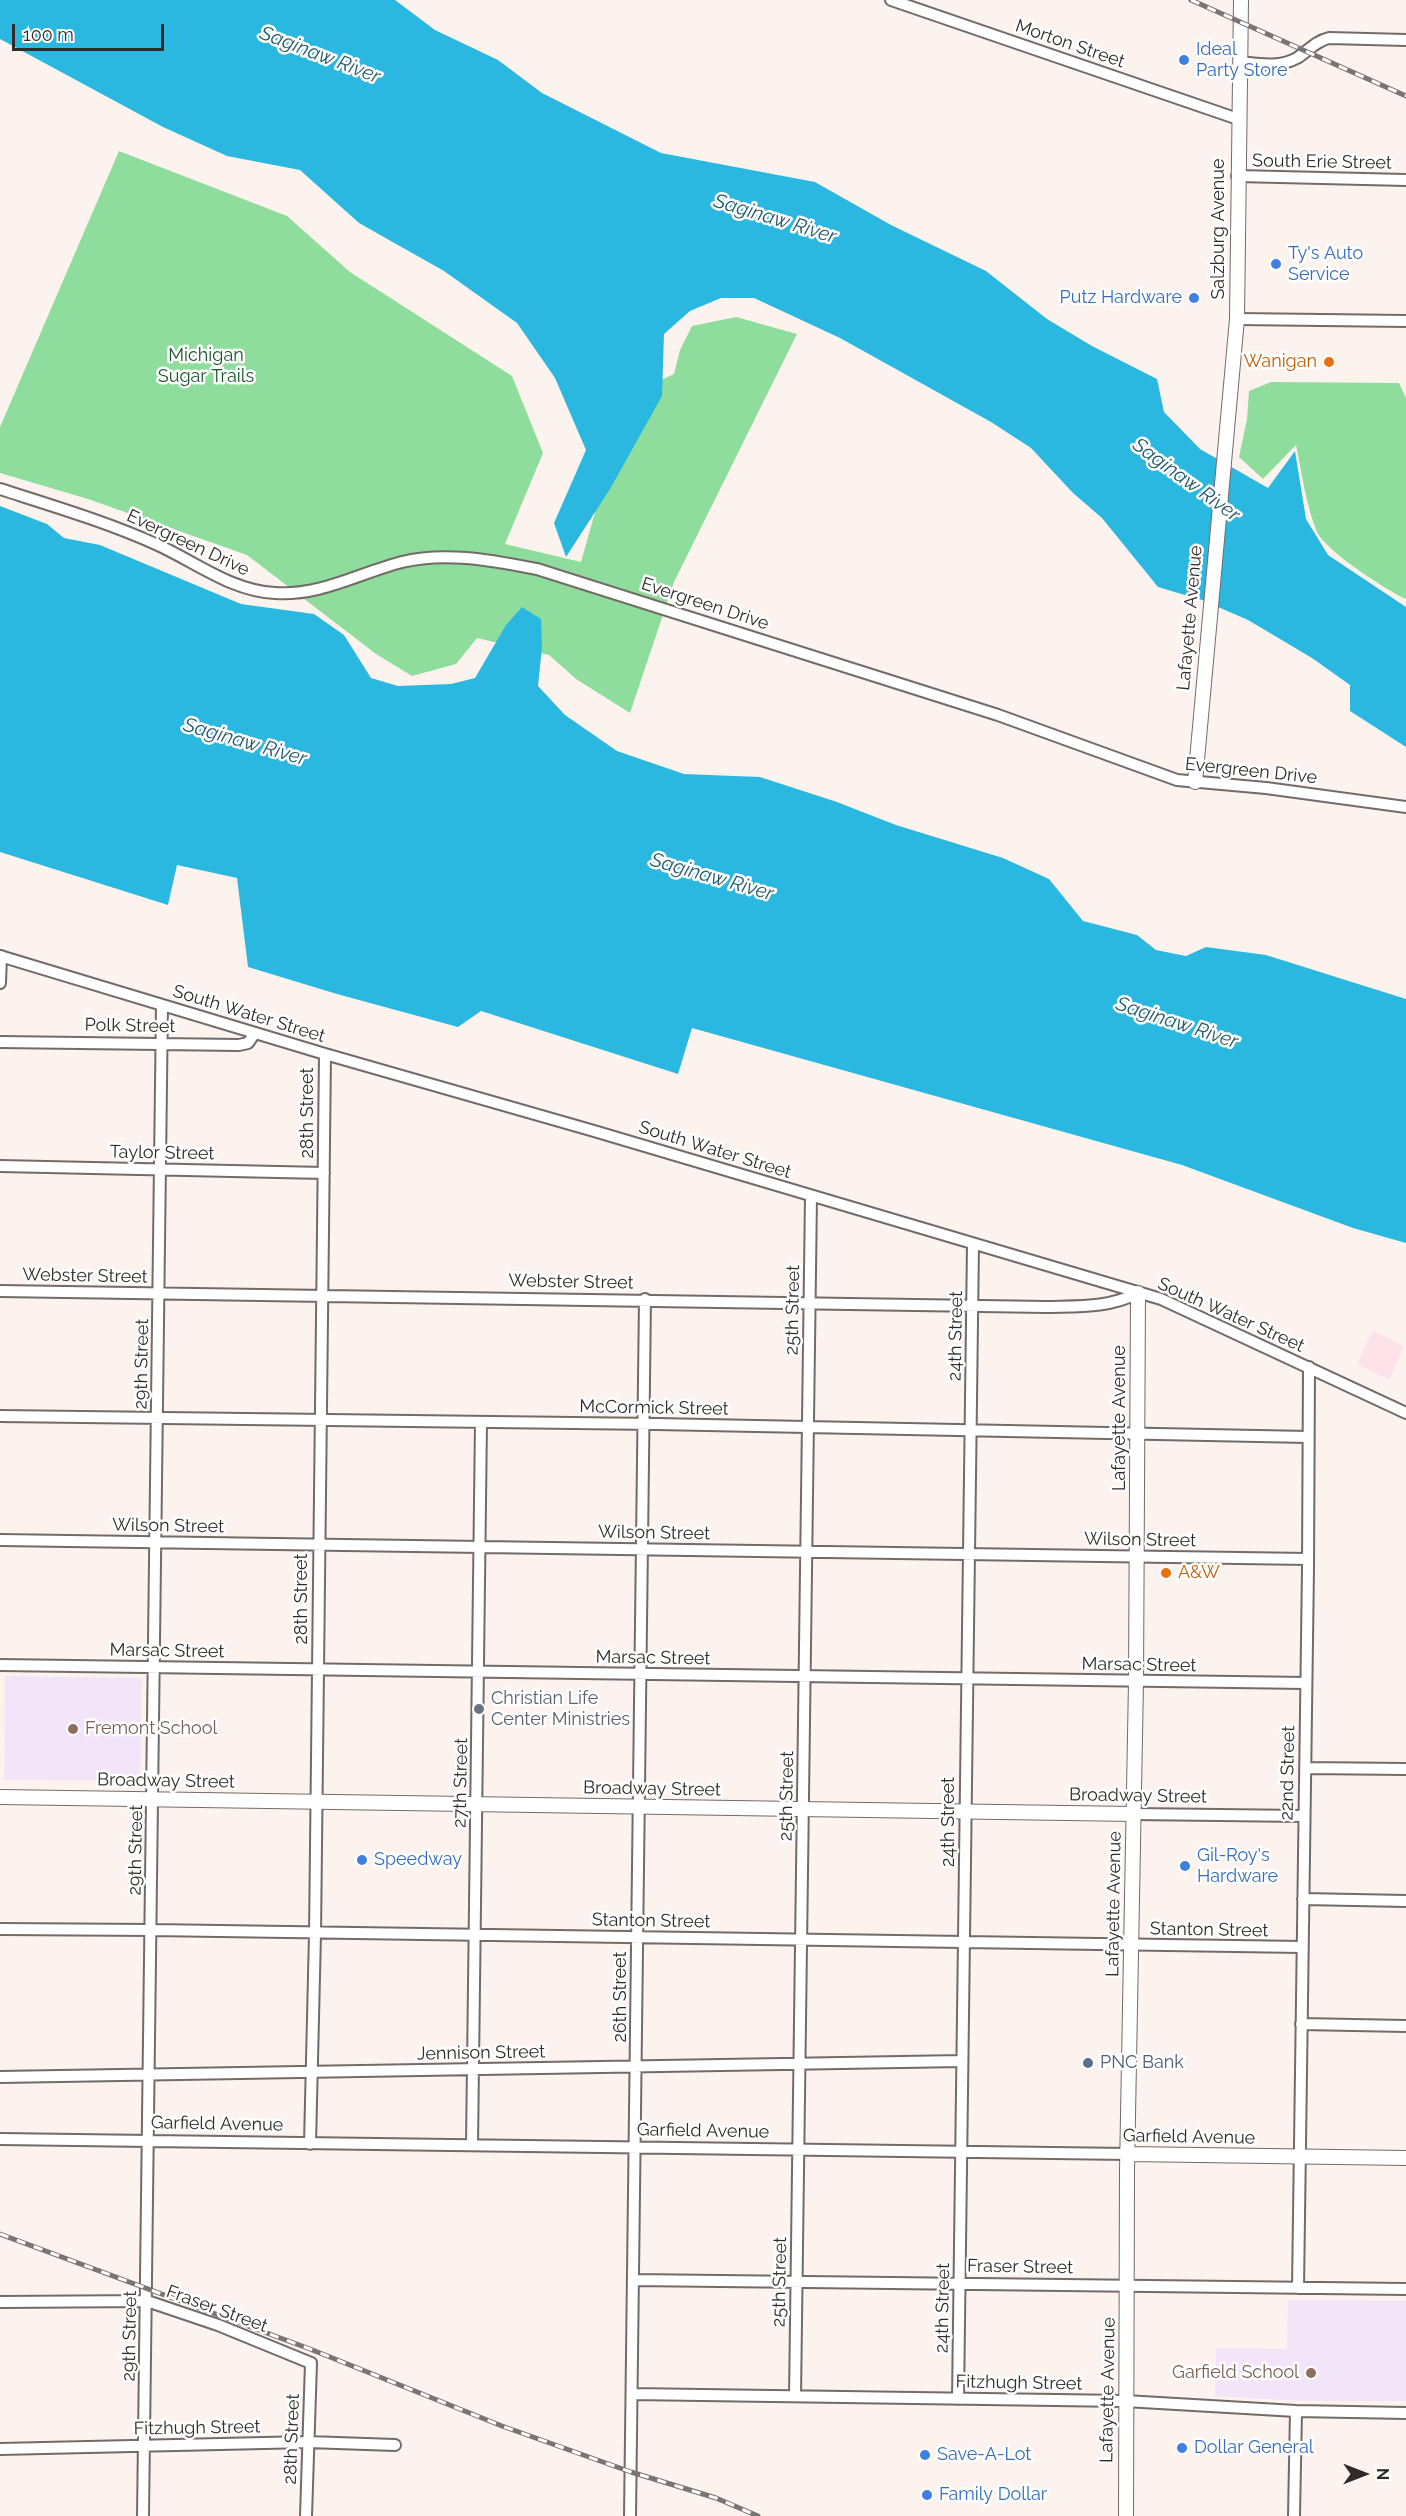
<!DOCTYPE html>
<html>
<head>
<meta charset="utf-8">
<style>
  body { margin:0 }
  #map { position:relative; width:1406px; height:2516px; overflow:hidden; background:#fcf3ee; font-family:Raleway,sans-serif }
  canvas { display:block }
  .north { position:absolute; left:1334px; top:2444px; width:60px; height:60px; -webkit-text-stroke:4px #fff; paint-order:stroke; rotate:90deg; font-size:16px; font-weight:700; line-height:24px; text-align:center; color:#2e2b29 }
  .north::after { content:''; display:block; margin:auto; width:21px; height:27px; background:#2e2b29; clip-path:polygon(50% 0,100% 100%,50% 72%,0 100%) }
  .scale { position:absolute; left:12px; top:24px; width:152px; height:27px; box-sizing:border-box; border:3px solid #2e2b29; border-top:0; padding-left:8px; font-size:18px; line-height:21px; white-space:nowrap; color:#2e2b29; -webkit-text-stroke:4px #fff; paint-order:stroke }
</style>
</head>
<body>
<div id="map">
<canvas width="1406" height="2516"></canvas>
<div class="north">N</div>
<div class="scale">100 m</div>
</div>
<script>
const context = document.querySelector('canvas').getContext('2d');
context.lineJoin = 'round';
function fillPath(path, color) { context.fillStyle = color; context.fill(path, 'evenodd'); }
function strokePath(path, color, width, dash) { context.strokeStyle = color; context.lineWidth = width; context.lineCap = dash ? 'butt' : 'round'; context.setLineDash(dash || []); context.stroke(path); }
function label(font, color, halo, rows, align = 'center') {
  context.font = font + ' Raleway,sans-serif'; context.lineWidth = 5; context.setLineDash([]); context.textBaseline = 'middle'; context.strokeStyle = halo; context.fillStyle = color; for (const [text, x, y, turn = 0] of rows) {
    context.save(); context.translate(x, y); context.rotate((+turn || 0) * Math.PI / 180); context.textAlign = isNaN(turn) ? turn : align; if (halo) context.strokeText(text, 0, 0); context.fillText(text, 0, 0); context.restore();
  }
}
fillPath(new Path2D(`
  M1373,1330L1404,1346L1389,1380L1357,1364Z`), '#fde3e9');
fillPath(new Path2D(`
  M5,1676L142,1678L140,1781L4,1780Z
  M1288,2300L1406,2301V2401H1303L1215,2396L1216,2348L1287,2349Z`), '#f2e5fa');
fillPath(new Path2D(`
  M119,151L287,216L350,272L512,376L543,453L505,544L581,562L628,396L674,374L680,350L692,326L736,317L797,334L674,582L630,713L576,679L549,655L477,638L456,664L412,676L376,654L247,555L88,499L0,473V427Z
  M1271,382L1399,383L1406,398V599C1386,590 1326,551 1317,532C1306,505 1302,474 1296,445L1263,479L1239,457L1247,419L1249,391Z`), '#8edd9c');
fillPath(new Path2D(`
  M0,0H395L435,30L498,60L542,93L661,153L815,182L891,225L986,271L1047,319L1092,346L1157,379L1164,412L1200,449L1268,488L1295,451L1306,519L1328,555L1406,607V747L1350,711V685L1312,658L1248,620L1202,600L1158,587L1102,518L1073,493L1031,448L991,422L840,338L754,298H721L690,311L664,334L662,396L610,489L566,557L554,523L586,450L555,378L517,323L444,271L359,223L300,170L227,156L163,127L0,39Z
  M0,506L47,524L64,538L100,545L241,604L314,614L344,635L371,678L398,686L451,684L475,678L506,625L522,607L541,619L542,647L538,686L565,715L617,751L684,774L760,777L837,802L896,825L1003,858L1049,879L1083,921L1137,935L1156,950L1186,956L1206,947L1266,955L1406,999V1243L1353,1228L1182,1165L692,1028L678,1074L481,1011L458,1027L337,994L248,967L237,878L177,865L168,905L0,852Z`), '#2bb8e0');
const minor = new Path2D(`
  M891,0L1238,119
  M1240,62C1259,64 1279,68 1297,58C1308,51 1316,41 1329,38L1406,40
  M1237,176L1406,180
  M1237,319L1406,321
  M0,489C53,506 107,522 158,545C197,563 232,591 275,593C321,596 359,573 402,562C446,551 494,561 537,569L998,715L1177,780L1266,788L1406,807
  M0,956L325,1054L594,1131L1161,1299L1406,1413
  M0,983L1,956
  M0,1042L239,1045L248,1043L255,1033
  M0,1166L324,1173
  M0,1291L1046,1307C1078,1306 1109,1308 1138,1293
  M0,1416L656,1424L1308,1437
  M0,1540L1308,1559
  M0,1665L1306,1683
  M1305,1768L1406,1769
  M1133,1814L1304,1816
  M1303,1899L1406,1901
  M0,1929L152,1930L1302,1947
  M1301,2024L1406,2026
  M0,2077L962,2061
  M0,2139L1128,2154
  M310,2144L315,1934L325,1054
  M472,2145L481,1422
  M634,2280L1406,2289
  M1298,2288L1308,1568L1309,1367
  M0,2302L147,2301L218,2325L311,2363L306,2516
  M632,2394L1125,2401L1296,2411L1406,2413
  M795,2396L811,1196
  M958,2399L973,1245
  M0,2449L308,2442L395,2445
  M143,2516L162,1005
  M630,2516L645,1299
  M1294,2516L1296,2411`);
const major = new Path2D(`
  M1195,782L1237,319L1241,0
  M0,1797L1133,1814
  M1128,2154L1406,2158
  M1126,2516L1127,2170L1136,1682L1138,1293`);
strokePath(minor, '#736b68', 14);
strokePath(major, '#736b68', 16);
strokePath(minor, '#fff', 10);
strokePath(major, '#fff', 14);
const rail = new Path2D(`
  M1191,0L1406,96
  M0,2234L310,2349L502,2426L631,2472L716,2498L758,2516`);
strokePath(rail, '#7a7572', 5);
strokePath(rail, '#fff', 3, [9]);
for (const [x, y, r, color] of [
  [1184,60,6,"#3f7fe0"],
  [1276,264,6,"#3f7fe0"],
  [1194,298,6,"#3f7fe0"],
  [1329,362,6,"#e8710a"],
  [1166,1573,6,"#e8710a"],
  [479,1709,6,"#6b7280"],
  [73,1729,6,"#8d6e63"],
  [362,1860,6,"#3f7fe0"],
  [1185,1866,6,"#3f7fe0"],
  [1088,2063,6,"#5c6f8a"],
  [1311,2373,6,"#8d6e63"],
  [1182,2448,6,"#3f7fe0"],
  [925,2455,6,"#3f7fe0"],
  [927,2495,6,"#3f7fe0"]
]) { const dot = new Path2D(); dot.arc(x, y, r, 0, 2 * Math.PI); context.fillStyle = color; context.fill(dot); strokePath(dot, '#fff', 2); }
label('18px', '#2e2b29', '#fff', [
  ["Morton Street",1070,44,19],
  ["South Erie Street",1322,162,1],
  ["Salzburg Avenue",1219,229,-90],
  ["Evergreen Drive",188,543,25],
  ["Evergreen Drive",705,604,18],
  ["Lafayette Avenue",1190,618,-85],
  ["Evergreen Drive",1251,771,6],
  ["South Water Street",249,1014,17],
  ["Polk Street",130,1026,1],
  ["28th Street",308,1113,-90],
  ["South Water Street",715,1150,17],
  ["Taylor Street",162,1153,1],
  ["Webster Street",85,1276,1],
  ["Webster Street",571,1282,1],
  ["25th Street",793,1310,-89],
  ["South Water Street",1231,1315,24],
  ["24th Street",956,1336,-89],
  ["29th Street",142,1364,-89],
  ["McCormick Street",654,1408,1],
  ["Lafayette Avenue",1120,1418,-90],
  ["Wilson Street",168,1526,1],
  ["Wilson Street",654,1533,1],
  ["Wilson Street",1140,1540,1],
  ["28th Street",302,1599,-90],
  ["Marsac Street",167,1651,1],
  ["Marsac Street",653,1658,1],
  ["Marsac Street",1139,1665,1],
  ["22nd Street",1288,1773,-89],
  ["Broadway Street",166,1781,1],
  ["27th Street",461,1783,-89],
  ["Broadway Street",652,1789,1],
  ["25th Street",787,1796,-89],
  ["Broadway Street",1138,1796,1],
  ["24th Street",949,1822,-90],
  ["29th Street",136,1850,-89],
  ["Lafayette Avenue",1114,1904,-89],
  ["Stanton Street",651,1921,1],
  ["Stanton Street",1209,1930,1],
  ["26th Street",621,1997,-90],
  ["Jennison Street",481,2053,-1],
  ["Garfield Avenue",217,2124,1],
  ["Garfield Avenue",703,2131,1],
  ["Garfield Avenue",1189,2137,1],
  ["Fraser Street",1020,2267,1],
  ["25th Street",780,2282,-89],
  ["24th Street",943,2308,-89],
  ["Fraser Street",217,2309,20],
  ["29th Street",130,2336,-89],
  ["Fitzhugh Street",1019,2383,1],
  ["Lafayette Avenue",1108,2390,-89],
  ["Fitzhugh Street",197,2428,-1],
  ["28th Street",292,2439,-88]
]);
label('18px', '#366cbe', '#fff', [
  ["Ideal",1196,50],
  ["Party Store",1196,71],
  ["Ty's Auto",1288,254],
  ["Service",1288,275],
  ["Putz Hardware",1182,298,"right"],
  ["Gil-Roy's",1197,1856],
  ["Hardware",1197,1877],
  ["Speedway",374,1860],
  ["Dollar General",1194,2448],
  ["Save-A-Lot",937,2455],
  ["Family Dollar",939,2495]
], 'left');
label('18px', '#1b5529', '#fff', [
  ["Michigan",206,356],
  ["Sugar Trails",206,377]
]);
label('18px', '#c56008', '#fff', [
  ["Wanigan",1317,362],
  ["A&W",1178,1573,"left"]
], 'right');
label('18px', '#5b616d', '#fff', [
  ["Christian Life",491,1699],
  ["Center Ministries",491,1720]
], 'left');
label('18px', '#785e54', '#fff', [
  ["Fremont School",85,1729],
  ["Garfield School",1299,2373,"right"]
], 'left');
label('18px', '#4e5e75', '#fff', [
  ["PNC Bank",1100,2063]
], 'left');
label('italic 20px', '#265b6c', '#fff', [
  ["Saginaw River",320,55,21],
  ["Saginaw River",775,219,17],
  ["Saginaw River",1186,480,36],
  ["Saginaw River",245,742,16],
  ["Saginaw River",712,877,16],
  ["Saginaw River",1177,1023,18]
]);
</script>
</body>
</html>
